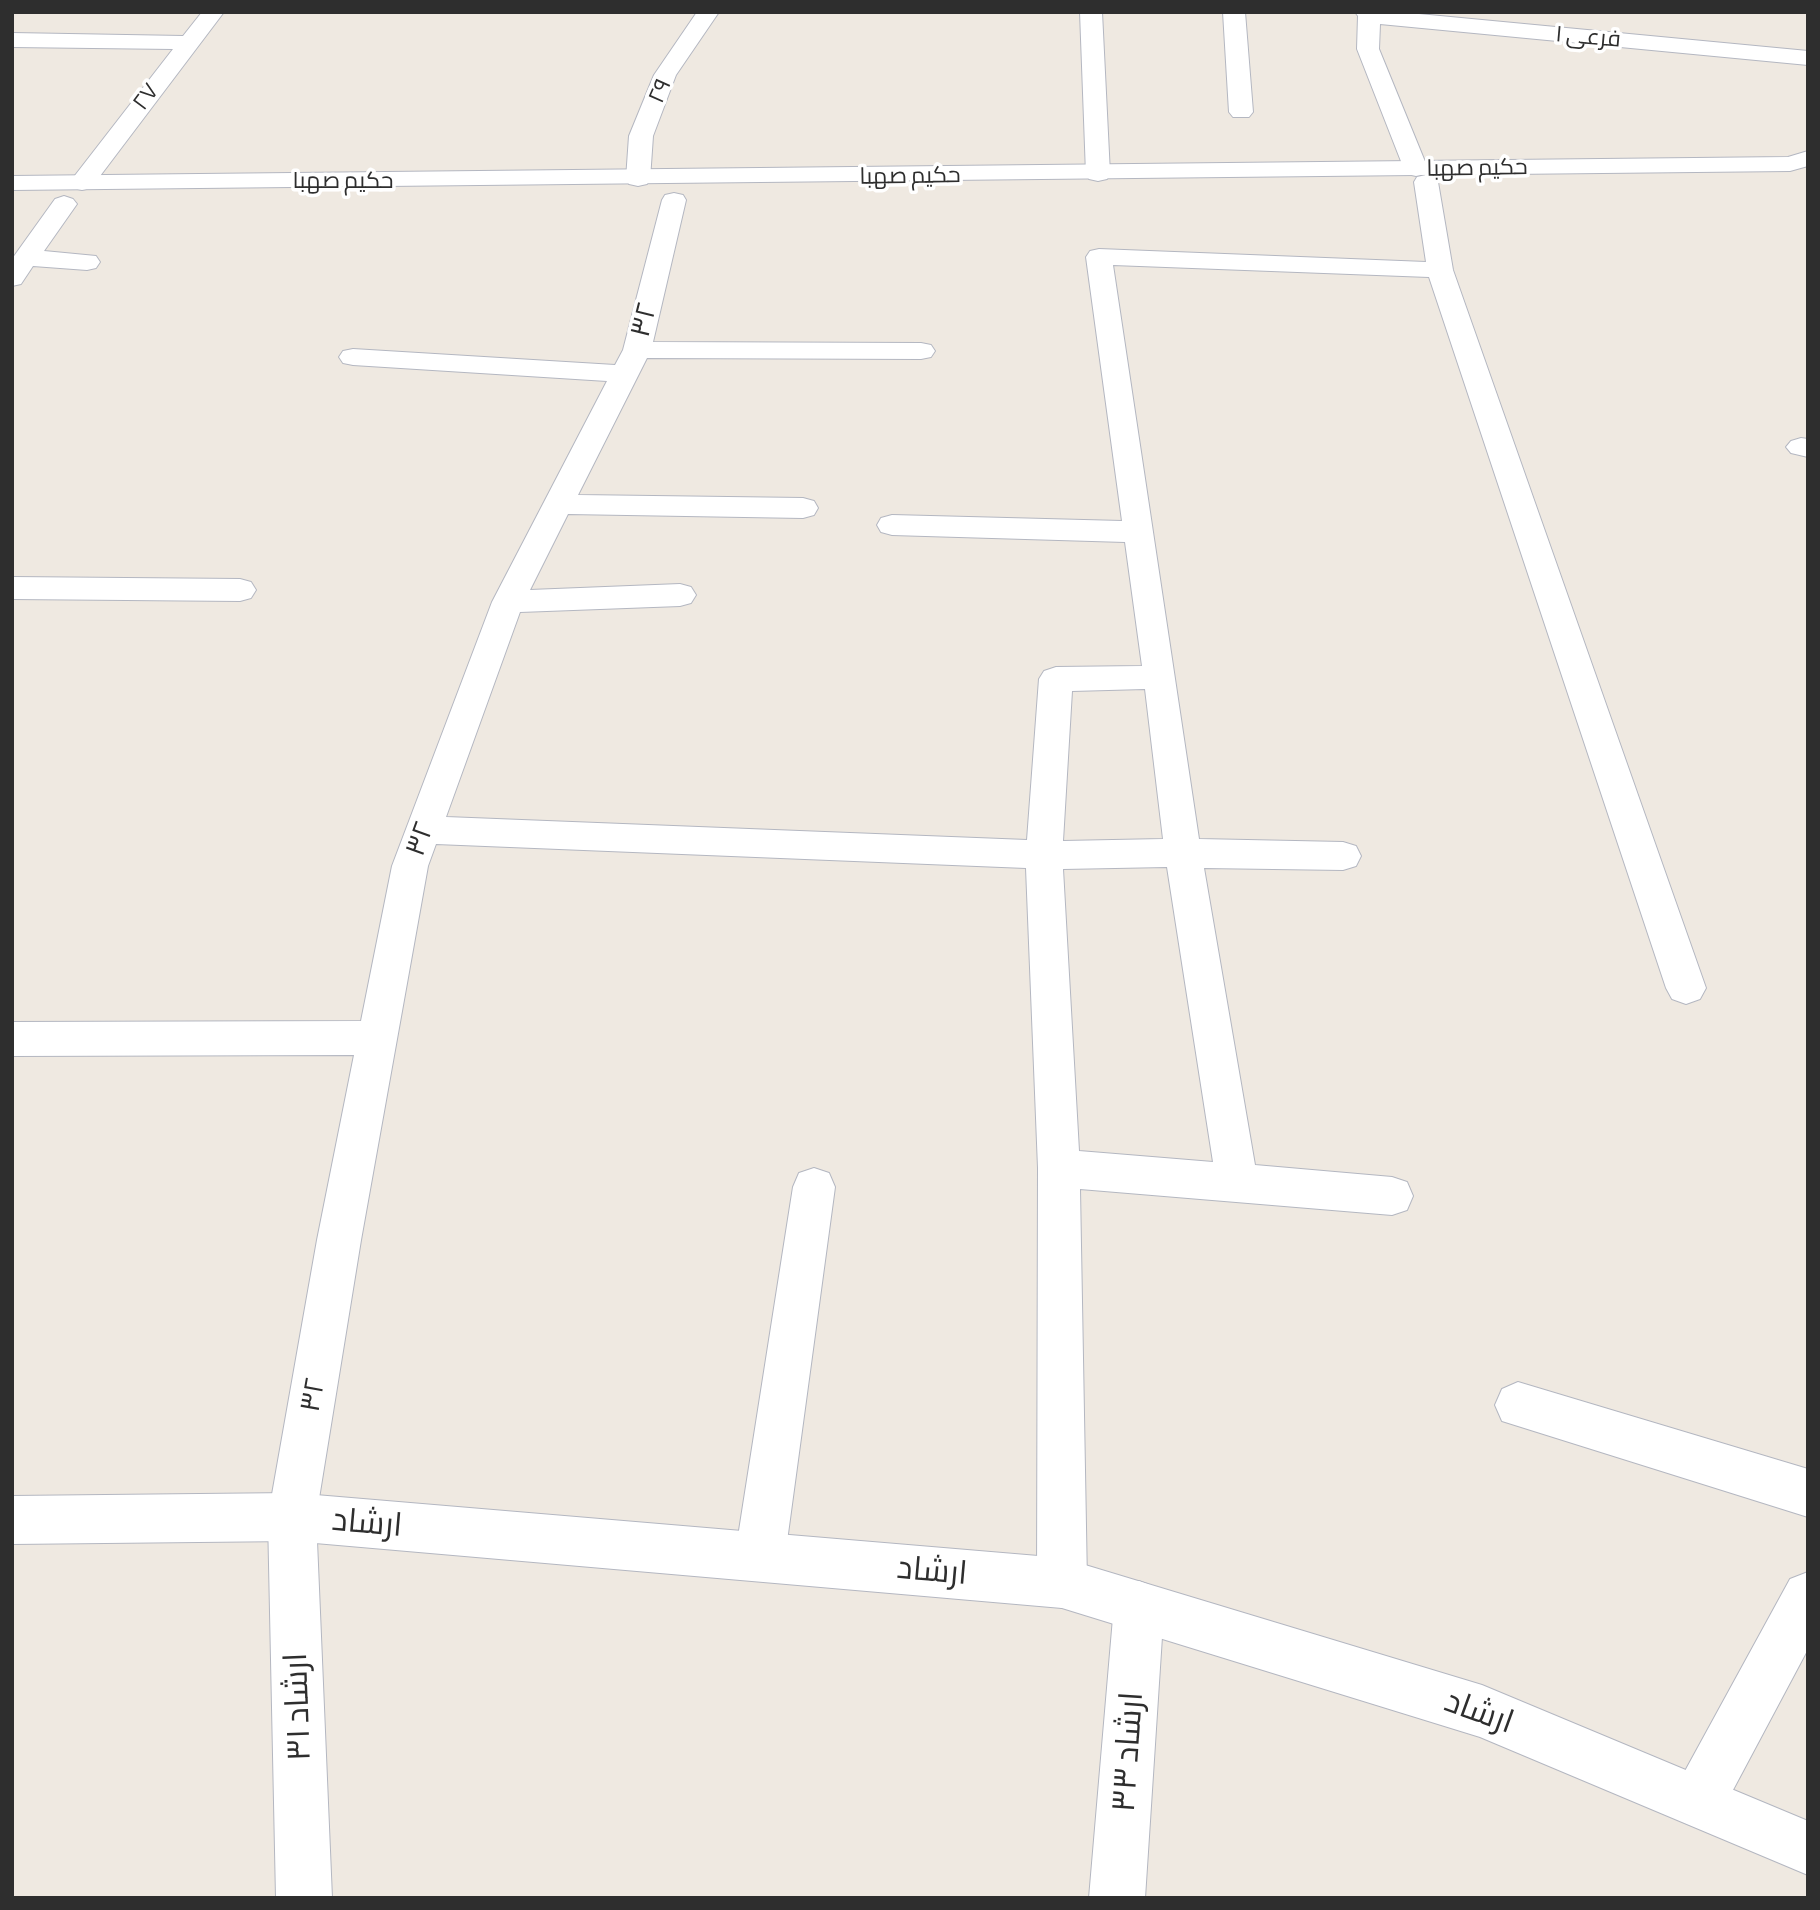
<!DOCTYPE html>
<html>
<head>
<meta charset="utf-8">
<style>
  body { margin:0 }
  #map { position:relative; width:1820px; height:1910px; overflow:hidden; background:#efe9e1; font-family:"Alegreya Sans",sans-serif }
  canvas { display:block }
  .frame { position:absolute; inset:0; border:14px solid #2e2e2e; pointer-events:none }
</style>
</head>
<body>
<div id="map">
<canvas width="1820" height="1910"></canvas>
<div class="frame"></div>
</div>
<script>
const context = document.querySelector('canvas').getContext('2d');
context.lineJoin = 'round';
function strokePath(path, color, width, dash) { context.strokeStyle = color; context.lineWidth = width; context.lineCap = dash ? 'butt' : 'round'; context.setLineDash(dash || []); context.stroke(path); }
function fillPath(path, color) { context.fillStyle = color; context.fill(path, 'evenodd'); }
function label(font, color, halo, rows, align = 'center') {
  context.font = font + ' "Alegreya Sans",Cairo,sans-serif'; context.lineWidth = 7; context.setLineDash([]); context.textBaseline = 'middle'; context.strokeStyle = halo; context.fillStyle = color; for (const [text, x, y, turn = 0] of rows) {
    context.save(); context.translate(x, y); context.rotate((+turn || 0) * Math.PI / 180); context.textAlign = isNaN(turn) ? turn : align; if (halo) context.strokeText(text, 0, 0); context.fillText(text, 0, 0); context.restore();
  }
}
const street = new Path2D(`
  M202,12H224L91,188L82,190L73,188L70,183L73,178L173,49L12,47V33L183,36Z
  M697,12H719L676,75L653,136L650,179L647,184L638,186L629,184L626,179L629,136L654,75Z
  M1080,12H1102L1110,174L1107,179L1098,181L1089,179L1086,174Z
  M1223,12H1245L1253,112L1249,117H1233L1229,112Z
  M1355,12H1398L1808,51V65L1380,24L1379,49L1428,169L1425,174L1416,176L1407,174L1404,169L1357,49L1358,16Z
  M1426,175L1435,177L1438,182L1453,270L1706,988L1700,999L1686,1004L1672,999L1666,988L1429,277L1113,265L1199,839L1343,842L1356,846L1361,856L1356,866L1343,870L1204,868L1255,1165L1392,1177L1407,1182L1413,1196L1407,1210L1392,1215L1080,1189L1087,1583L1080,1601L1062,1608L1044,1601L1037,1583L1038,1168L1026,868L436,844L428,866L361,1240L316,1517L332,1898H276L268,1517L317,1240L354,1055L12,1056V1022L361,1021L392,866L492,602L607,381L353,365L343,363L339,357L343,351L353,349L615,365L623,350L662,200L665,195L674,193L683,195L686,200L653,342L921,343L931,345L935,351L931,357L921,359L647,358L578,495L803,498L814,501L818,508L814,515L803,518L568,514L530,590L680,584L691,587L696,595L691,603L680,606L520,612L446,817L1027,840L1039,679L1044,671L1056,667L1142,666L1125,542L892,535L881,532L877,525L881,518L892,515L1122,521L1086,257L1090,251L1099,249L1426,262L1414,182L1417,177ZM1145,689L1163,839L1063,841L1072,691ZM1167,867L1213,1162L1079,1151L1063,869Z
  M64,196L73,199L77,204L44,251L96,256L100,262L96,268L87,270L33,266L21,284L12,286V259L55,199Z
  M1801,438L1808,439V457L1791,453L1786,447L1791,441Z
  M12,577L240,579L251,582L256,590L251,598L240,601L12,599Z
  M814,1168L829,1173L835,1187L785,1556L777,1573L760,1581L743,1573L735,1556L793,1187L799,1173Z
  M1518,1382L1808,1469V1517L1502,1421L1495,1405L1502,1389Z
  M1808,1572V1649L1717,1820L1698,1828L1679,1820L1671,1801L1679,1782L1790,1579Z
  M1139,1581L1157,1588L1164,1606L1145,1898H1089L1114,1606L1121,1588Z`);
const secondary = new Path2D(`
  M1808,151V166L1790,171L12,190V176L1788,157Z
  M292,1493L1062,1558L1482,1685L1808,1821V1875L1480,1737L1062,1608L292,1541L12,1544V1496Z`);
strokePath(street, '#b4b7c1', 2);
strokePath(secondary, '#b4b7c1', 2);
fillPath(street, '#fff');
fillPath(secondary, '#fff');
label('23px', '#2e2e2e', '#fff', [
  ["فرعی ۱",1588,37,5],
  ["۲۹",660,91,-66],
  ["۲۷",146,97,-53],
  ["حکیم صهبا",1477,168,-1],
  ["حکیم صهبا",910,176,-1],
  ["حکیم صهبا",343,181]
]);
label('28px', '#2e2e2e', '#fff', [
  ["۳۲",644,320,-76],
  ["۳۲",420,839,-70],
  ["۳۲",313,1395,-80]
]);
label('33px', '#2e2e2e', '#fff', [
  ["ارشاد",367,1523,5],
  ["ارشاد",932,1571,5],
  ["ارشاد ۳۱",298,1707,-92],
  ["ارشاد",1479,1712,20],
  ["ارشاد ۳۳",1128,1752,-86]
]);
</script>
</body>
</html>
